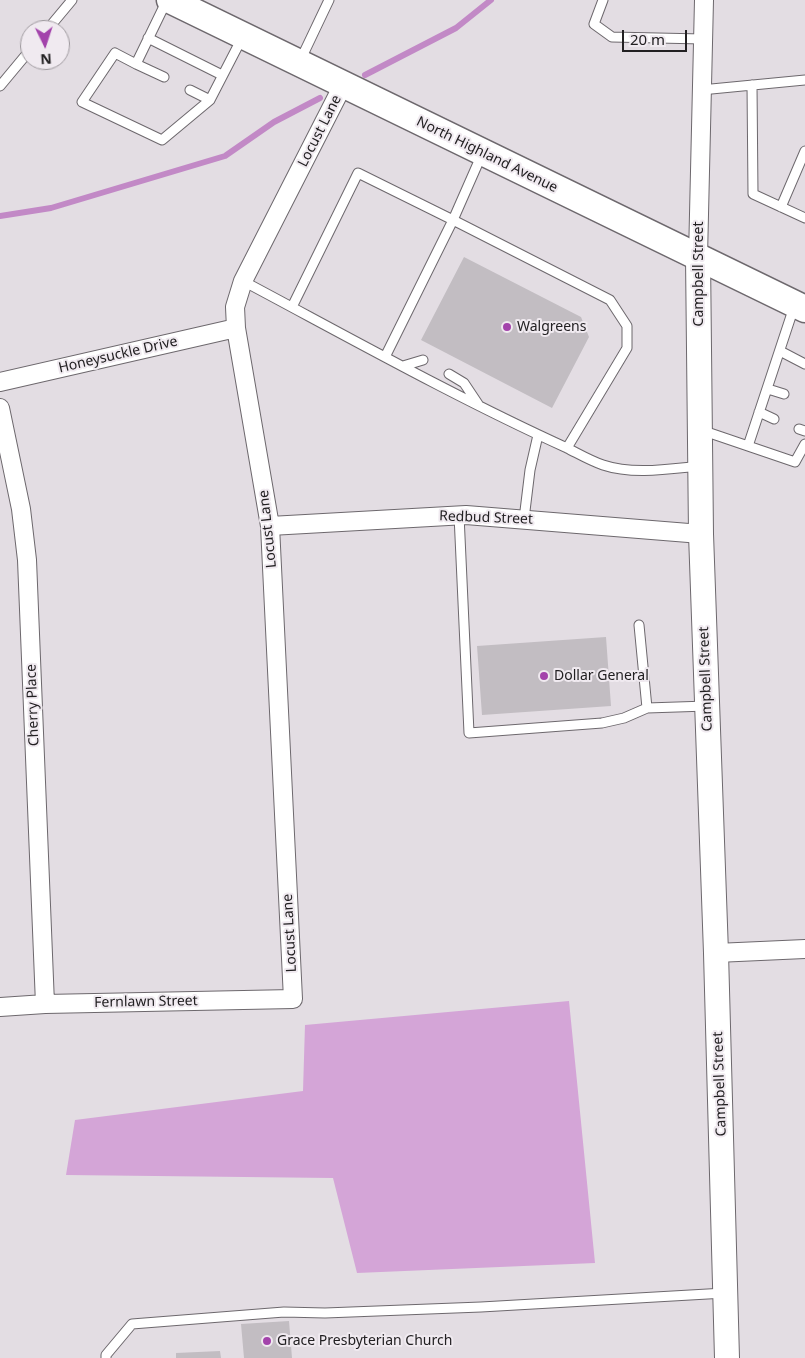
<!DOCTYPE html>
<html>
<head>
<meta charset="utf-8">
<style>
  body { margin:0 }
  #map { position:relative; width:805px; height:1358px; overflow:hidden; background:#e3dde3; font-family:"Noto Sans",sans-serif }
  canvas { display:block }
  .north { position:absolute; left:20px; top:20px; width:50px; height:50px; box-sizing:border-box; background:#f0eaf0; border:1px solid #9e999e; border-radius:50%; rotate:176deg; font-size:14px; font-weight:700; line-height:20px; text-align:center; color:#222022 }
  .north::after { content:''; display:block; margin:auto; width:18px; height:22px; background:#a343ab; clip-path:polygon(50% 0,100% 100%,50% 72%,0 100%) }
  .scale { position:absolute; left:622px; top:30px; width:65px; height:22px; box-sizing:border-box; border:2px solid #222022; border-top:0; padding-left:6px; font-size:15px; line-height:18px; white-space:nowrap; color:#222022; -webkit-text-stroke:4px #f0eaf0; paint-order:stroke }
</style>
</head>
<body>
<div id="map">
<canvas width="805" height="1358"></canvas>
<div class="north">N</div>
<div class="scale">20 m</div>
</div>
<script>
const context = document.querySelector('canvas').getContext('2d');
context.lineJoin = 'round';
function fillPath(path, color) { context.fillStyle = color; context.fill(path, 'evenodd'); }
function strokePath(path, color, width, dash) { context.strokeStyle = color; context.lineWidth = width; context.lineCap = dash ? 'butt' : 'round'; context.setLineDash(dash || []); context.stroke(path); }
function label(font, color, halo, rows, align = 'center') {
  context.font = font + ' "Noto Sans",sans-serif'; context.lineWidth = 4; context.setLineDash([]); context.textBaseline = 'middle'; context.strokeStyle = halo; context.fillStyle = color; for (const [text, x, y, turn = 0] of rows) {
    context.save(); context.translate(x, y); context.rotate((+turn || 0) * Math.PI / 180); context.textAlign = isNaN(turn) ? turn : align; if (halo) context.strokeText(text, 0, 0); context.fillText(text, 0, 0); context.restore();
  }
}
fillPath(new Path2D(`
  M569,1001L595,1263L357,1273L333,1178L66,1175L75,1120L303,1091L305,1025Z`), '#d4a5d7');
strokePath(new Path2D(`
  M365,75L456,28L491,0
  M0,216L51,208L225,156L274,122L320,98`), '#c289c6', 6);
fillPath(new Path2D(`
  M464,257L581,317L589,337L552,408L421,340Z
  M606,637L611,706L482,715L477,646Z
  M289,1321L292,1358H244L241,1324Z
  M220,1351L221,1358H176V1353Z`), '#c2bdc2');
const service = new Path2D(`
  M603,0L594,24L612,37L703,39
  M47,30L72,0
  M148,38L222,75
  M300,61L329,0
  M136,64L115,53L82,102L162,140L210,100
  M164,77L136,64L167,0
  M752,85L753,194L805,218
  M0,86L30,50
  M190,90L210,100L242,38
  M701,90L805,80
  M482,154L453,220L610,300L627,326V348L567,448C579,454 591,461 603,465C633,475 669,469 700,466
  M781,207L805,151
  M243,281C350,338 457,398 567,448
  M292,307L358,173L453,220L385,357
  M780,351L805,364
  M403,366L423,360
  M449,374L464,383L478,404
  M768,389L784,394
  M759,412L774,419
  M799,429L805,431
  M701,430L795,462L805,444
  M748,446L794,307
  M459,515L469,733L602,723L624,718L647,708
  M524,519L530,470L538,435
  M639,625L647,708L707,706
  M106,1358V1355L132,1324L284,1312L325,1313L481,1307L725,1293`);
const minor = new Path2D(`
  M698,257L704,0
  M0,382L236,328
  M0,408L21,509L27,560L45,1004
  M270,526L466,515L701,534
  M716,953L805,949
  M0,1007L45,1004L293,999L270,526L236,328L235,307L243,281L343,85`);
const secondary = new Path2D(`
  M698,257L701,534L716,953L727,1358`);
const primary = new Path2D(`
  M170,0L805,309`);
strokePath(service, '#6d686d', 11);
strokePath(minor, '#6d686d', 20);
strokePath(secondary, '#6d686d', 26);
strokePath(primary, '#6d686d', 29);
strokePath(service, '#fff', 9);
strokePath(minor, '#fff', 18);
strokePath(secondary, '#fff', 24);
strokePath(primary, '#fff', 26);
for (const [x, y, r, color] of [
  [507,327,5,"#a343ab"],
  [544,676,5,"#a343ab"],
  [267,1341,5,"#a343ab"]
]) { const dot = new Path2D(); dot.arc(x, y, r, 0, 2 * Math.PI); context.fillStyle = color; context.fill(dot); strokePath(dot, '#f0eaf0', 2); }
label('14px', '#222022', '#f0eaf0', [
  ["Locust Lane",320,131,-63],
  ["North Highland Avenue",487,155,26],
  ["Campbell Street",699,274,-90],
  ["Honeysuckle Drive",118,355,-13],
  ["Redbud Street",486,518,2],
  ["Locust Lane",268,529,-96],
  ["Campbell Street",706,679,-92],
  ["Cherry Place",33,705,-92],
  ["Locust Lane",290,933,-93],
  ["Fernlawn Street",146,1002,-1],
  ["Campbell Street",720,1084,-92]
]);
label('14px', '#222022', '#f0eaf0', [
  ["Walgreens",517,327],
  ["Dollar General",554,676],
  ["Grace Presbyterian Church",277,1341]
], 'left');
</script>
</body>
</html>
